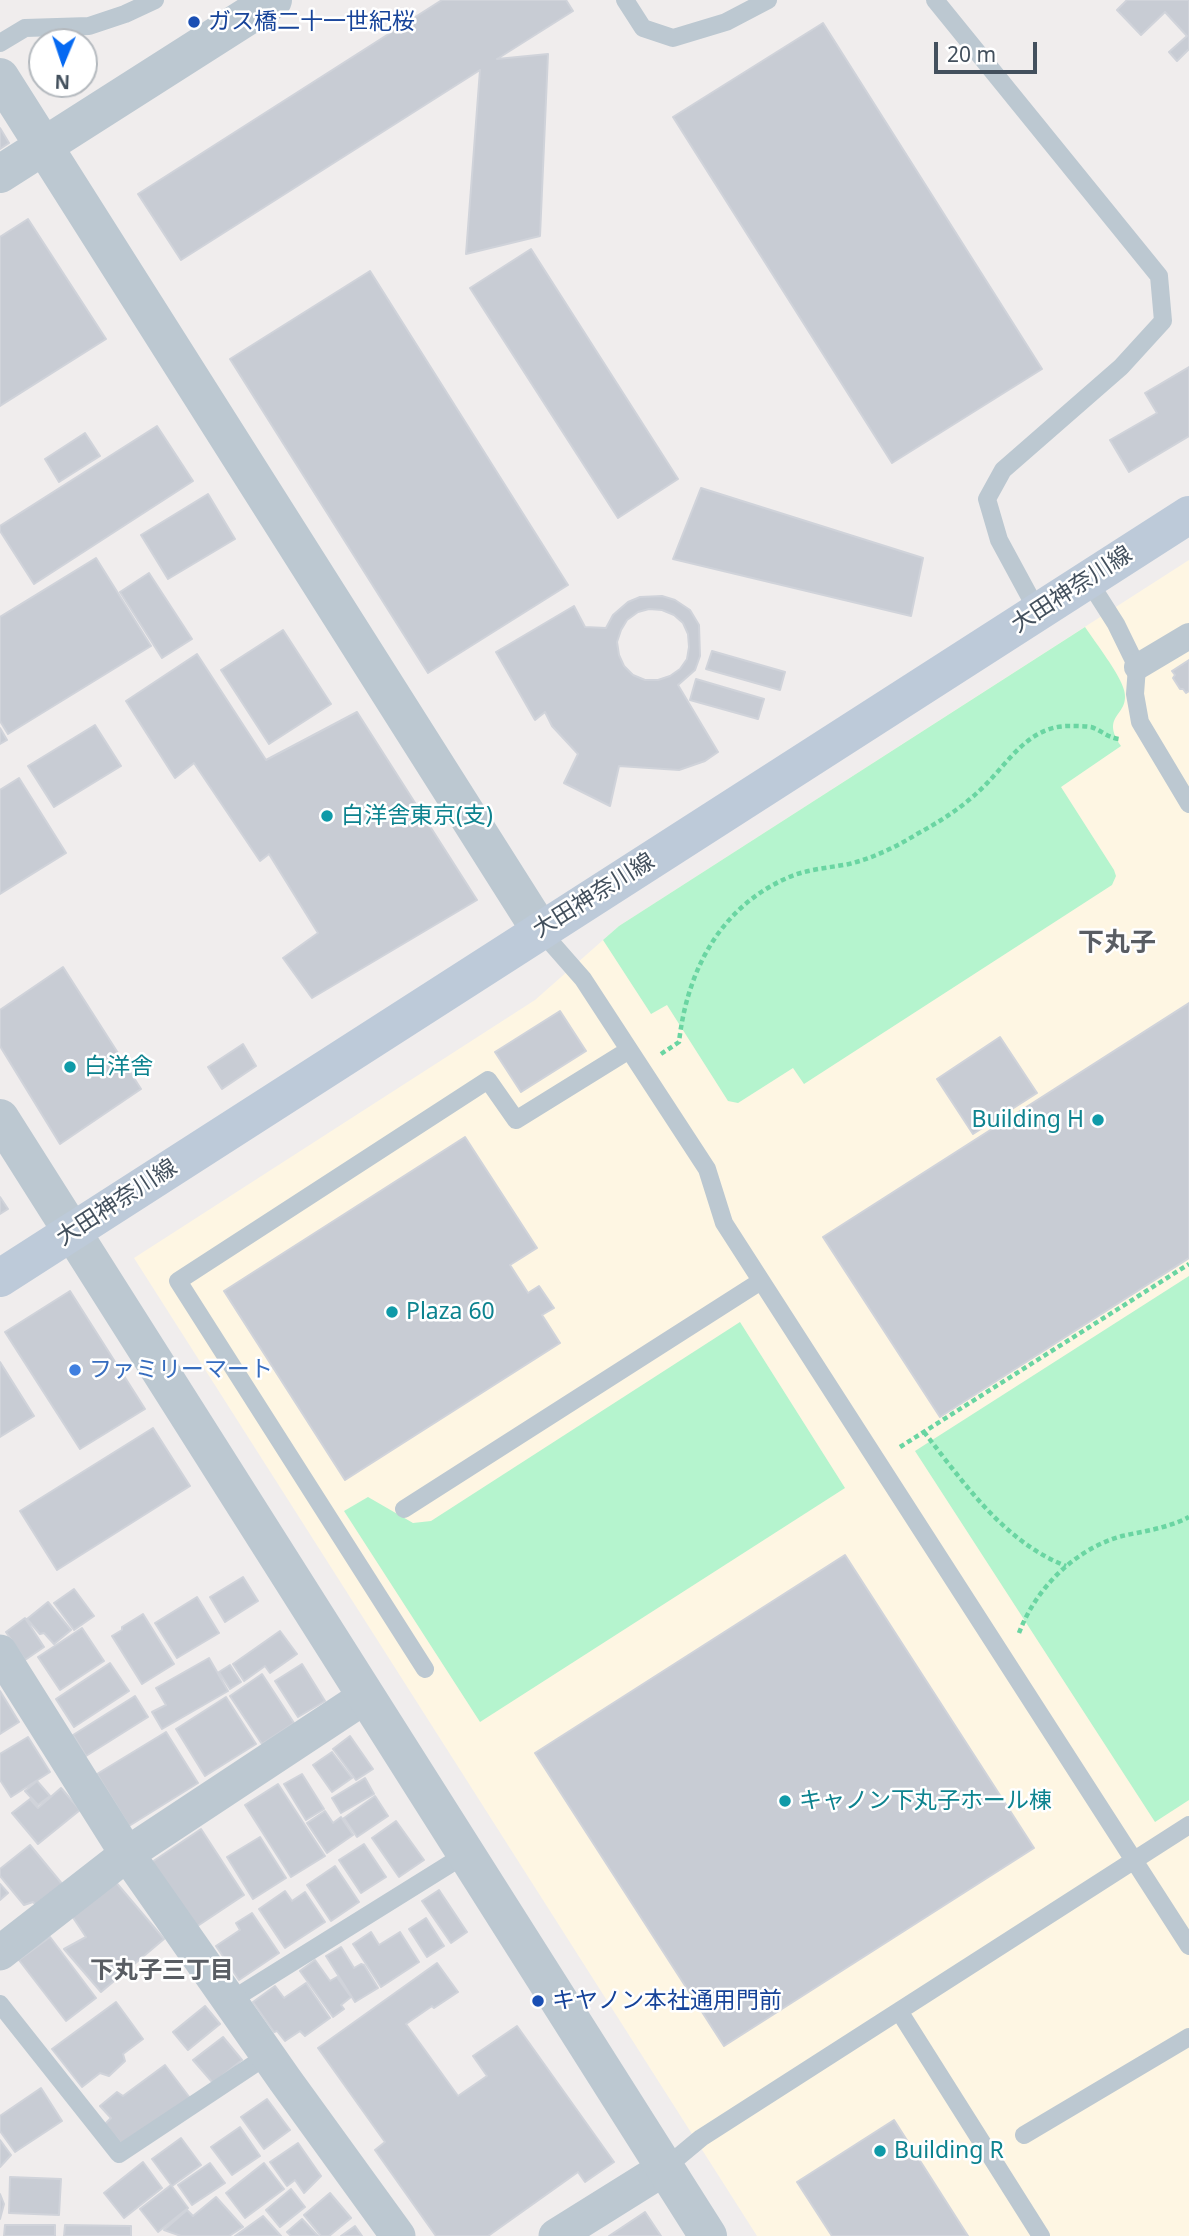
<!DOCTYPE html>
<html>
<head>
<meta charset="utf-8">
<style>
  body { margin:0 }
  #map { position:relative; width:1189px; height:2236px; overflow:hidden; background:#f0eded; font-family:"Noto Sans",sans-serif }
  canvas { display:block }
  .north { position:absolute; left:28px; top:28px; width:70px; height:70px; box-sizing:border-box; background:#fff; border:2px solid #b4b9be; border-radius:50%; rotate:182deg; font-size:19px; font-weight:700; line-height:28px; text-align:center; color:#43505d }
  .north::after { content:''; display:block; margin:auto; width:24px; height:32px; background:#0569f2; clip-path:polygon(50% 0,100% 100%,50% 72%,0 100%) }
  .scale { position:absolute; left:934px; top:42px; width:103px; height:32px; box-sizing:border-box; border:4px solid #43505d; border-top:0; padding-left:9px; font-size:21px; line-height:24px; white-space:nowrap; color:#43505d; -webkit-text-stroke:5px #fff; paint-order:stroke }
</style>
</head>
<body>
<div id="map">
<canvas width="1189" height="2236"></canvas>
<div class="north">N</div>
<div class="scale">20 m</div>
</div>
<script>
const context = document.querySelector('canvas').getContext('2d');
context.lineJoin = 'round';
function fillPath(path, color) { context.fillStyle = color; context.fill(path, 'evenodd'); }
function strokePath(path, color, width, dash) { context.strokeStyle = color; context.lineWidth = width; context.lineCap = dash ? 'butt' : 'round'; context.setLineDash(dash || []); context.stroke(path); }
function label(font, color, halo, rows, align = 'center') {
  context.font = font + ' "Noto Sans","Noto Sans JP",sans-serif'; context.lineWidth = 5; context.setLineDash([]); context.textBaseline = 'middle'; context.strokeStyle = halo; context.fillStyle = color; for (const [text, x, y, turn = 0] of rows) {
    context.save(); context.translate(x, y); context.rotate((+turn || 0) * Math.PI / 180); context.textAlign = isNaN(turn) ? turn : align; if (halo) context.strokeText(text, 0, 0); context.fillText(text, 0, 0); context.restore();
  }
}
fillPath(new Path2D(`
  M1189,560V2236H757L134,1258L535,1000L619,926Z`), '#fef6e3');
fillPath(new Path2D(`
  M1085,627C1095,642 1120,674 1124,690C1131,716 1099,714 1121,746L1061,787L1114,870L1116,876L1112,885L804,1084L793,1068L738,1103L728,1101L667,1005L651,1014L603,940L619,926Z
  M1189,1276V1800L1155,1822L915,1451Z
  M740,1322L845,1488L480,1722L344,1511L368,1497L413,1523L431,1521Z`), '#b5f4ce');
const building = new Path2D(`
  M442,0H566L573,11L497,59L548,54L540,236L466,254L480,70L181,260L138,194Z
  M1127,0H1189V49L1177,61L1169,52L1187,36L1165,12L1141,35L1117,10Z
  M823,23L1042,369L892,463L673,117Z
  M0,128L9,143L0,149Z
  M28,219L106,339L0,406V237Z
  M531,249L678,479L618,518L470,288Z
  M370,271L568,585L428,673L230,359Z
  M1189,367V436L1129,472L1110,440L1157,413L1145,393Z
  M157,426L193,481L34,584L0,531V526Z
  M85,433L100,456L59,482L45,459Z
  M701,488L923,558L911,616L673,559Z
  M208,494L235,539L168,579L141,535Z
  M96,558L151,646L8,734L0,721V617Z
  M149,573L192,639L162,658L120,592Z
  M662,596L675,600L690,610L699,625L700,656L695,670L678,685L718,752L705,761L679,770L619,766L610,806L564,783L578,754L552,726L545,712L535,720L496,652L574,606L585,627L606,628L613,615L628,602L640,597ZM649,609L662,610L674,615L683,623L688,634L689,647L687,659L680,669L670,676L658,680H645L633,675L624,666L619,655L617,642L621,630L627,620L638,612Z
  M283,630L331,704L269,744L221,670Z
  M712,651L785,672L780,690L706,669Z
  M197,654L266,760L357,712L477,900L312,998L283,958L318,933L269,854L260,861L194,763L175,778L126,701Z
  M1189,660V691L1186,693L1183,689H1180L1173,678L1175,675L1172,671Z
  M696,679L764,699L758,719L690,700Z
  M95,725L121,766L54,807L28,766Z
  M0,728L7,740L0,744Z
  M19,778L66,853L0,894V790Z
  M63,967L141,1089L60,1144L0,1046V1010Z
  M1189,1003V1258L940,1417L823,1237Z
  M560,1011L586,1051L521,1092L495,1052Z
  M1000,1037L1037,1093L973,1134L937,1079Z
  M243,1044L256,1066L222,1089L208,1067Z
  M465,1137L537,1248L510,1265L528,1293L539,1286L554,1308L542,1315L560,1343L345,1480L224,1291Z
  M0,1197L8,1209L0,1214Z
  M70,1291L145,1409L80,1449L5,1332Z
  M0,1362L34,1416L0,1437Z
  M153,1428L190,1486L57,1570L20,1511Z
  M845,1555L1034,1848L724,2046L535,1753Z
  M243,1577L258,1601L225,1622L210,1597Z
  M74,1589L94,1616L74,1630L54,1603Z
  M197,1597L219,1633L177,1658L155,1623Z
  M48,1602L71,1630L54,1644L44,1633L40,1634L27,1619Z
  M143,1614L174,1664L142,1684L112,1636L122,1630V1627Z
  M25,1618L44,1647L25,1660L6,1632Z
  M82,1628L104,1661L60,1690L38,1657Z
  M280,1631L297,1654L270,1673L265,1666L244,1681L233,1664Z
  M209,1658L228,1691L162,1729L152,1712L166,1705L156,1688Z
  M110,1663L129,1691L74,1727L56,1699Z
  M302,1664L325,1701L298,1717L275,1681Z
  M230,1665L241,1682L230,1689L219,1672Z
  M262,1674L294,1723L262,1744L230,1696Z
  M0,1691L19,1722L0,1734Z
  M135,1696L148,1717L86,1756L73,1735Z
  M226,1697L256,1744L205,1776L176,1729Z
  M166,1732L198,1783L129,1826L97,1774Z
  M350,1736L373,1769L356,1780L333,1749Z
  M28,1737L50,1772L11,1797L0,1780V1754Z
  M332,1752L352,1778L332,1792L313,1765Z
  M302,1774L324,1809L306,1820L284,1784Z
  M365,1778L374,1794L341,1813L332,1798Z
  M37,1781L50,1796L38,1805L25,1791Z
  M278,1784L325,1856L291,1877L245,1805Z
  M61,1788L80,1810L38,1844L12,1813L30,1799L38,1808Z
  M375,1796L388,1816L357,1837L344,1818Z
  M325,1811L333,1823L341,1817L353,1835L327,1853L307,1823Z
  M396,1821L424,1860L399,1877L372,1838Z
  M201,1829L244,1895L196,1927L152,1862Z
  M260,1837L286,1878L253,1899L227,1857Z
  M364,1844L386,1877L361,1893L339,1860Z
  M30,1845L63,1885L37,1906L33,1902L24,1905L0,1876V1869Z
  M335,1866L359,1902L331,1921L307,1885Z
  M114,1880L164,1939L101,1992L64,1949L86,1937L72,1916Z
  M0,1884L8,1893L0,1900Z
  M439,1890L467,1932L451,1943L422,1901Z
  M285,1891L292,1901L305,1892L325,1922L285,1948L259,1909Z
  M252,1913L279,1953L239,1980L216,1946L240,1930L236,1923Z
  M426,1918L444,1946L427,1957L409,1929Z
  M371,1932L379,1945L400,1932L419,1962L381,1987L353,1944Z
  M50,1937L96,1998L66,2021L19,1960Z
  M341,1947L354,1968L361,1964L364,1965L378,1988L355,2002L326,1956Z
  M315,1960L330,1981L337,1977L351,1997L341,2005L344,2009L333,2017L300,1971Z
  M437,1963L458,1992L434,2008L432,2006L406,2024L458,2096L487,2076L473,2056L517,2026L614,2162L585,2182L578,2172L488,2236H436L375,2150L385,2142L318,2048Z
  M306,1983L330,2018L305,2036L300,2031L285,2041L277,2031L274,2032L253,2002L275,1986L284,1998Z
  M116,2002L143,2039L123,2054L125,2061L109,2076L100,2073L82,2087L52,2049Z
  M205,2006L220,2024L188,2050L173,2032Z
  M223,2037L242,2060L213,2083L193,2060Z
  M165,2065L190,2098L124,2147L105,2124L111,2118L100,2106L117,2092L123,2096Z
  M41,2088L62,2121L15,2152L0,2131V2116Z
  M267,2099L290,2130L264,2149L241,2117Z
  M894,2120L968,2236H832L797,2182Z
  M240,2127L260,2156L232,2175L211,2147Z
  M181,2138L201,2165L172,2186L152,2159Z
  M0,2140L11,2155L0,2167Z
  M298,2143L321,2176L304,2193L295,2180L287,2186L270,2162Z
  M143,2162L162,2188L124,2218L104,2193Z
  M210,2163L225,2183L192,2205L178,2185Z
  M264,2163L284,2189L245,2218L226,2193Z
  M10,2177L61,2179L59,2215L9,2213Z
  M171,2185L188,2208L158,2232L140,2209Z
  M291,2189L305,2207L280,2227L266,2210Z
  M330,2193L351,2218L329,2236H321L304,2215Z
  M0,2194L4,2204L0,2219Z
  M216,2197L243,2227L229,2236H181L164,2230L187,2210L193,2216Z
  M645,2212L661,2236H609Z
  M263,2216L281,2236H235Z
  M302,2219L318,2236H291L287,2232Z
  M5,2225H55V2236H4Z
  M65,2225L131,2226V2236H64Z
  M355,2226L362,2236H341Z`);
fillPath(building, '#c8ccd4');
strokePath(building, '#d0d3da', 2);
strokePath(new Path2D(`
  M661,1054L679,1042C687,972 719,908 787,878C807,869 828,868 849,864C873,858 896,847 917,834C939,822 960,809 978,792C1007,766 1026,726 1069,726C1076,726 1085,726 1091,727C1101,730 1106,737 1119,739
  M924,1432C964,1483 1004,1542 1066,1566
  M900,1447L1189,1264
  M1019,1633C1036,1588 1075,1549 1122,1536C1145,1531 1168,1528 1189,1517`), '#6ad5a2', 4.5, [5, 3.5]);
strokePath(new Path2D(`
  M625,0L643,28L673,38L726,22L768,0
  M935,0L1159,276L1163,321L1121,367L1003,470L987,499L999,540L1038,612
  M0,43L25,28L89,26L125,14L155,0
  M1088,580L1116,624L1137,667L1135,694L1140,722L1189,804
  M540,930L583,979L707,1169L724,1223L1189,1946
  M404,1509L761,1281
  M425,1669L178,1281L488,1080L516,1120L629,1050
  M230,2001L466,1854
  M0,2004L119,2154L268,2055
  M899,2011L1041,2236
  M1024,2135L1189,2037
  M665,2168L701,2138L1189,1825`), '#bcc8d1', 18);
strokePath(new Path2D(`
  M1137,667L1189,636`), '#bcc8d1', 26);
strokePath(new Path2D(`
  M0,1652L127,1854L285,2080L398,2236
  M0,1953L127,1854L366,1696
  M556,2236L665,2168`), '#bcc8d1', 35);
strokePath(new Path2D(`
  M0,77L540,930
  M0,174L273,0
  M0,1118L708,2236`), '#bcc8d1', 38);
strokePath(new Path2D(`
  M0,1278L1189,515`), '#bdcad9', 38);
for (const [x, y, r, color] of [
  [194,22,7,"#1a4fb4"],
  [327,816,7,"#0f9aa8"],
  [70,1067,7,"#0f9aa8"],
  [1098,1120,7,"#0f9aa8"],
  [392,1312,7,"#0f9aa8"],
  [75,1370,7,"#3f7fe0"],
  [785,1801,7,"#0f9aa8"],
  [538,2001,7,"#1a4fb4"],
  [880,2151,7,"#0f9aa8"]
]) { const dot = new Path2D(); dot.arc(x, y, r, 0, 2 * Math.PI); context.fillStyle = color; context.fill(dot); strokePath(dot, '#fff', 2.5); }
label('23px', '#164399', '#fff', [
  ["ガス橋二十一世紀桜",208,22],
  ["キヤノン本社通用門前",552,2001]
], 'left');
label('23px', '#43505d', '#fff', [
  ["大田神奈川線",1072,590,-33],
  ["大田神奈川線",594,896,-32],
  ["大田神奈川線",117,1203,-33]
]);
label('23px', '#0d838f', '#fff', [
  ["白洋舎東京(支)",341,816],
  ["白洋舎",84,1067],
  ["Building H",1084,1120,"right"],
  ["Plaza 60",406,1312],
  ["キャノン下丸子ホール棟",799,1801],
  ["Building R",894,2151]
], 'left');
label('23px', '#366cbe', '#fff', [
  ["ファミリーマート",89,1370]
], 'left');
label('bold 24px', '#595d63', '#fff', [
  ["下丸子三丁目",162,1971]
]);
label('bold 26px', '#595d63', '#fff', [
  ["下丸子",1117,944]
]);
</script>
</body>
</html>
